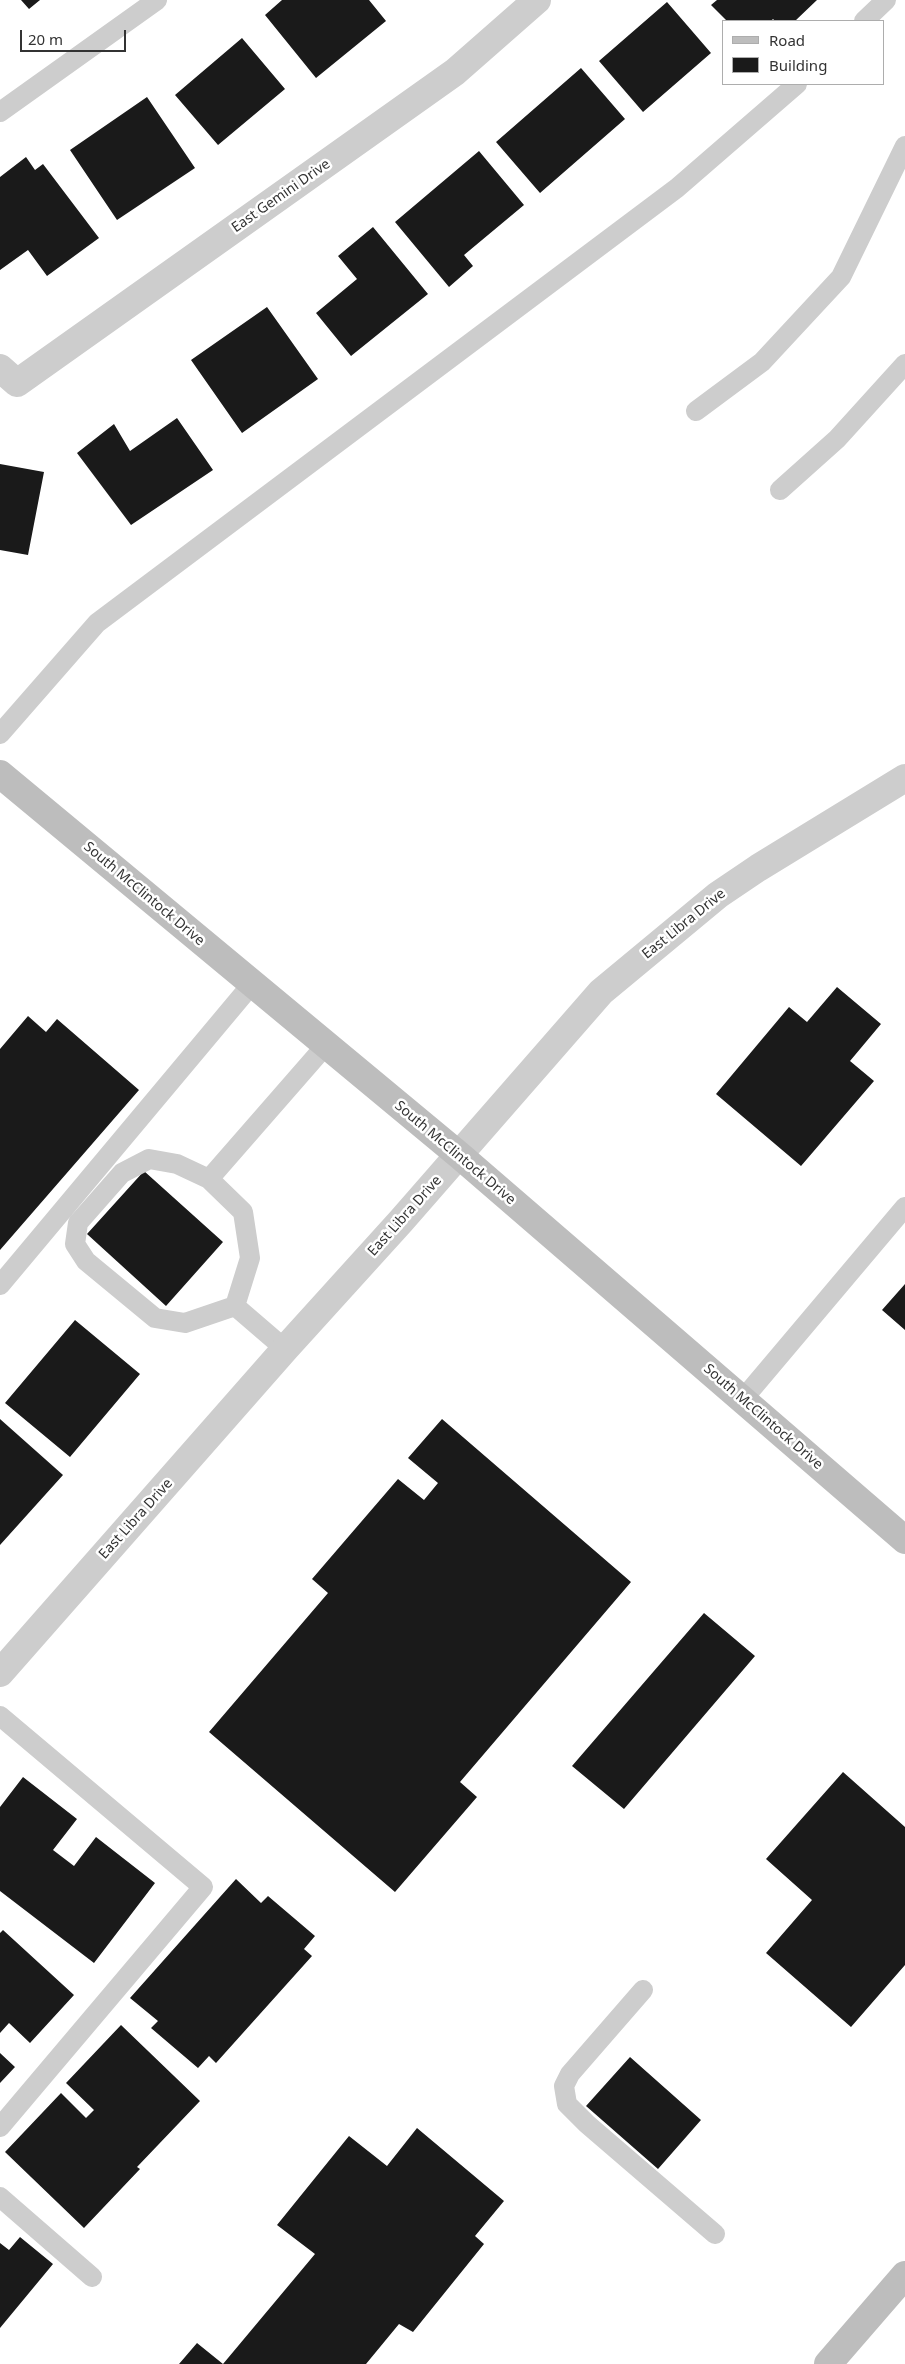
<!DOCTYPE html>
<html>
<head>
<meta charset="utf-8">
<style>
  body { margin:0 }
  #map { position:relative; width:905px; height:2364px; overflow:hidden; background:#fff; font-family:"Noto Sans",sans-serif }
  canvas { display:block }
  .legend { position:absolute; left:722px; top:20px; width:162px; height:65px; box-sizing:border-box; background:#fff; border:1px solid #adadad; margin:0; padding:6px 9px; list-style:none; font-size:15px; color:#333 }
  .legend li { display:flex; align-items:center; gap:10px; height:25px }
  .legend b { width:25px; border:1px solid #adadad }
  .scale { position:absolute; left:20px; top:30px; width:106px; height:22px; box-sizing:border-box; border:2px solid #333; border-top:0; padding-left:6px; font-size:15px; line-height:18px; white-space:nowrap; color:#333; -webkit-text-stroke:4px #fff; paint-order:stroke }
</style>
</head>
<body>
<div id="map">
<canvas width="905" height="2364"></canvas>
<ul class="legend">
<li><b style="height:6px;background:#bdbdbd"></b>Road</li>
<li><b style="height:14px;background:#1a1a1a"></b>Building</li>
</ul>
<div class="scale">20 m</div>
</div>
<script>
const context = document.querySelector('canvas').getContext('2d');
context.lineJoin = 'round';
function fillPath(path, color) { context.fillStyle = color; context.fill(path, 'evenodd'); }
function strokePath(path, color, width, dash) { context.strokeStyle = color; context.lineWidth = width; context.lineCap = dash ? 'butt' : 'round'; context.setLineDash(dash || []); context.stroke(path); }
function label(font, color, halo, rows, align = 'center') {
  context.font = font + ' "Noto Sans",sans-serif'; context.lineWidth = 5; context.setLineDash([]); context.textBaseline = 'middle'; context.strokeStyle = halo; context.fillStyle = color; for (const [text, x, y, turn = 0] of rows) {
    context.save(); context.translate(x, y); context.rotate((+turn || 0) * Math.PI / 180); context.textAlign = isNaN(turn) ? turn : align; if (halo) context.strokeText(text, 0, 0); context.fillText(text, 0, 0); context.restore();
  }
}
fillPath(new Path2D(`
  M21,0H40L29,9Z
  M282,0H369L386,21L316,78L265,15Z
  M717,0H817L795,21H775L773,19L771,21H727L711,5Z
  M667,2L711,53L643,112L599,61Z
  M242,38L285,89L218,145L175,95Z
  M581,68L625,119L540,193L496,142Z
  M147,97L195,168L117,220L70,150Z
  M479,151L524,205L464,255L473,266L449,287L395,222Z
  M26,157L35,170L43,164L99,238L47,276L28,250L0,270V177Z
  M373,227L428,294L351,356L316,313L357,279L338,256Z
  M267,307L318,379L242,433L191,360Z
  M177,418L213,470L131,525L77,453L114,424L130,451Z
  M0,464L44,472L28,555L0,550Z
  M837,987L881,1024L850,1061L874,1081L801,1166L716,1094L789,1007L807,1022Z
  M28,1016L46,1032L57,1019L139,1090L0,1250V1049Z
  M144,1171L223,1242L166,1306L87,1234Z
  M905,1284V1330L882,1310Z
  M75,1320L140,1374L70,1457L5,1403Z
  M0,1419L63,1475L0,1545Z
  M442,1419L631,1582L460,1782L477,1797L395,1892L209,1732L328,1593L312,1579L398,1479L424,1500L438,1483L408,1458Z
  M704,1613L755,1656L624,1809L572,1766Z
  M843,1772L905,1827V1965L851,2027L766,1953L812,1900L766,1859Z
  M23,1777L77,1819L53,1850L74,1866L96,1837L155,1883L94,1963L0,1891V1807Z
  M236,1879L261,1903L268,1896L315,1936L304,1949L312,1956L216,2063L209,2056L198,2068L151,2028L158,2021L130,1998Z
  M3,1930L74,1995L30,2043L9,2023L0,2033V1933Z
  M121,2025L200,2101L137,2167L140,2169L84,2228L5,2152L61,2093L86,2118L94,2110L66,2083Z
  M0,2053L15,2067L0,2083Z
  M630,2057L701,2120L658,2169L586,2106Z
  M417,2128L504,2201L475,2236L484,2244L413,2332L399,2324L366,2364H223L315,2254L277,2225L349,2136L387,2166Z
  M20,2237L53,2264L0,2328V2243L9,2250Z
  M197,2343L223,2364H179Z`), '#1a1a1a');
strokePath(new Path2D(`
  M864,21L886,0
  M0,112L157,0
  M696,411L762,362L841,277L905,146
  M780,490L837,439L905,364
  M0,734L97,623L677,188L797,84
  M209,1179L326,1045
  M0,1285L252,984
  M235,1306L185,1323L155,1318L86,1261L75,1244L78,1223L122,1173L149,1159L177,1164L209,1179L243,1212L250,1258L235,1306L285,1349
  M743,1399L905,1207
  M0,1716L203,1887L0,2127
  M643,1990L570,2074L564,2086L567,2104L587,2124L715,2234
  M0,2197L92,2277`), '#cdcdcd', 20);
strokePath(new Path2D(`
  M0,368L17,383L455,72L537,0
  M0,1673L285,1349L401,1221L601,992L718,895L758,868L905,778`), '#cdcdcd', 28);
strokePath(new Path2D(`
  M0,774L459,1155L905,1540
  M828,2364L905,2275`), '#bdbdbd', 28);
label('14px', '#333', '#fff', [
  ["East Gemini Drive",281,196,-35],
  ["South McClintock Drive",144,894,40],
  ["East Libra Drive",684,924,-39],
  ["South McClintock Drive",455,1153,40],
  ["East Libra Drive",405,1216,-48],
  ["South McClintock Drive",763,1417,41],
  ["East Libra Drive",136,1519,-48]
]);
</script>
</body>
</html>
